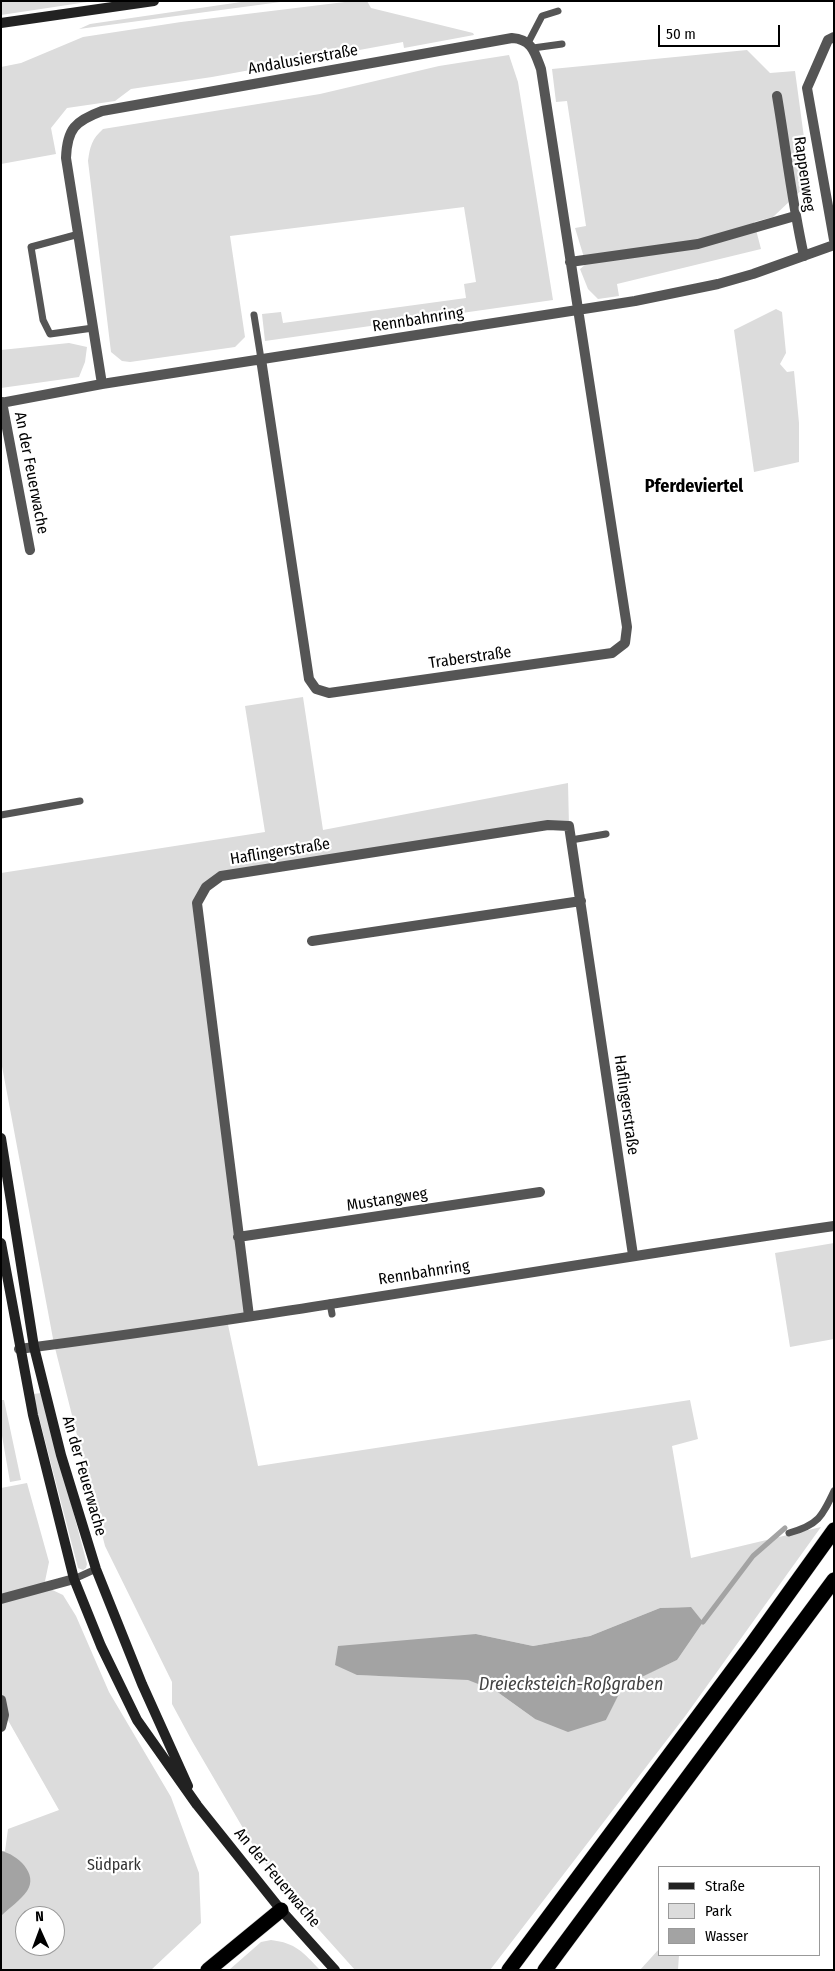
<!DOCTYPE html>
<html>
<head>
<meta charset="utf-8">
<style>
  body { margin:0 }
  #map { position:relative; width:835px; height:1971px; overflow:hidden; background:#fff; font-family:"Fira Sans Condensed",sans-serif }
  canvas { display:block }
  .frame { position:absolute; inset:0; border:2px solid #000; pointer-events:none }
  .legend { position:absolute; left:658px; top:1866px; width:162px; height:90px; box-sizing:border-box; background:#fff; border:1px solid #999; margin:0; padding:6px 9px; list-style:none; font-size:15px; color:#000 }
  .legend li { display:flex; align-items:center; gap:10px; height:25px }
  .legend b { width:25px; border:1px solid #999 }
  .north { position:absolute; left:15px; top:1906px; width:50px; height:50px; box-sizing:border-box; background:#fff; border:1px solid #999; border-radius:50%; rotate:358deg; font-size:14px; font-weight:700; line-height:20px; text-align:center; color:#000 }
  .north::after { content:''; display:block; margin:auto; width:18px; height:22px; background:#000; clip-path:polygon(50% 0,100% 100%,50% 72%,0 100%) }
  .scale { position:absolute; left:658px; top:25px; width:122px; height:22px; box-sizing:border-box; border:2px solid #000; border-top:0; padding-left:6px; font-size:15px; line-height:18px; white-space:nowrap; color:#000; -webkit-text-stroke:4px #fff; paint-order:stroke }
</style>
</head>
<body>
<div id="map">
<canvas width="835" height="1971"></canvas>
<div class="frame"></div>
<ul class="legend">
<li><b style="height:6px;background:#222"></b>Straße</li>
<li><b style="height:14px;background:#dcdcdc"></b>Park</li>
<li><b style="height:14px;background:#a3a3a3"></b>Wasser</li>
</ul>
<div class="north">N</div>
<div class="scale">50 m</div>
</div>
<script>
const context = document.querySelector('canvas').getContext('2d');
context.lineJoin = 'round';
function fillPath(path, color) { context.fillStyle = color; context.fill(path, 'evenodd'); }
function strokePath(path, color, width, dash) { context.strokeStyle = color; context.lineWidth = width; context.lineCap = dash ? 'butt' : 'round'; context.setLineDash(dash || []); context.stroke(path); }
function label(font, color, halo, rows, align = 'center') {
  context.font = font + ' "Fira Sans Condensed",sans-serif'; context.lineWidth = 4.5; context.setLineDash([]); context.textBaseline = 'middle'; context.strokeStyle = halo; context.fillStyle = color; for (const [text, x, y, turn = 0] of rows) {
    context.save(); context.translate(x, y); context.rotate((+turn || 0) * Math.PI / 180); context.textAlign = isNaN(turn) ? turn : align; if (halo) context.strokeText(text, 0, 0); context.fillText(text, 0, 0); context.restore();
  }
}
fillPath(new Path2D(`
  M1,1H94L1,15Z
  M248,1H288L79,29L90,24Z
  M353,1H367L371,8L473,33L474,35L404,48L403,42L212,77L131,89L115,101L67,108L51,128L56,154L1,164V67L21,63L83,37L181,22Z
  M747,50L770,73L795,71L810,182L773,217L754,222L761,249L617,284L619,296L598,299L588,289L580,269L586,264L575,228L586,226L567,101L556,102L552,69Z
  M509,55L518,82L553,300L265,341L262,314L281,312L283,323L466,298L464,284L476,282L464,207L230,236L245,337L235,347L130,362L122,361L111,352L88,161C90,146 92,139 103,129L320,94L439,66Z
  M776,309L782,312L786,353L780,364L787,372L794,371L799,423V462L754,472L734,330Z
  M69,343L87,347L85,362L79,377L1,388V350Z
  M303,697L323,830L568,783L569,826L221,876L197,903L249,1316L227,1320L258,1466L690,1400L698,1439L672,1446L691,1558L821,1527L686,1715L490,1970H355L295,1903L257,1852L192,1741L172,1704V1682L105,1546L54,1344L1,1061V873L265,832L245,706ZM691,1607L677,1660L623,1685L606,1720L535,1719L496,1691L468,1679L357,1675L476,1634L533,1646L590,1636L660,1608Z
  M834,1243V1339L790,1347L775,1253Z
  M42,1393L87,1564L86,1568L83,1570L78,1568L33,1394Z
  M1,1400H4L21,1480L10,1482L1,1430Z
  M27,1483L49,1562L44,1586L63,1595L76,1616L109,1692L171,1797L199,1873L201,1923L151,1970H1V1851H5L8,1829L59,1810L5,1715L1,1717V1488ZM25,1916H55V1946H25Z
  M271,1940C296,1943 303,1952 320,1970H229L261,1942Z
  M659,1949V1955H679L678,1970H640Z`), '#dcdcdc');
fillPath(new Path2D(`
  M691,1607L703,1622L677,1660L623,1686L606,1720L568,1732L535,1719L496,1691L468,1680L357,1675L335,1665L338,1646L476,1634L533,1646L590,1636L660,1608Z
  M1,1851C17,1854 39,1874 27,1891C21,1900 9,1908 1,1916Z`), '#a3a3a3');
strokePath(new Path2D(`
  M703,1622L753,1556L785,1528`), '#a3a3a3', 5);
const highway = new Path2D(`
  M208,1970L281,1910
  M509,1970L750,1647L834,1530
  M545,1970L834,1580`);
strokePath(highway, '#dbdbdb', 16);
strokePath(new Path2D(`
  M528,43L542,16L558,11
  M533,48L562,44
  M79,234L31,247L43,320L50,334L93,328
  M254,315L261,359
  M1,815L80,801
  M571,840L606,834
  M330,1303L332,1314
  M789,1533C818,1525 822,1517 834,1491
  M74,1579L96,1569`), '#555', 7);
strokePath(new Path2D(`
  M834,37L828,40L807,88L834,240
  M777,96C786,149 792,203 804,256
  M570,262L698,244L795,216
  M102,384L66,158C67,129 75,121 102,111L512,38C532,39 535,53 541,69L627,627L625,643L612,653L329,693L316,689L309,679L261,359
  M2,402L30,550
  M1,403L102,384L635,301L718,284L753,274L834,245
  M312,941L581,901
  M238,1237L540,1192
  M249,1316L197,903L206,887L221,876L548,825L569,826L633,1255
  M19,1349C292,1314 562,1265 834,1226
  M1,1599L74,1579
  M1,1700L4,1715L1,1727`), '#555', 10);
strokePath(new Path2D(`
  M1,23L154,1
  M1,1138L34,1347L61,1455L96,1569L142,1684L188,1786
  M1,1243L33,1415L74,1579L101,1646L137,1720L197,1805L281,1910L335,1970`), '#222', 10);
strokePath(highway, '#000', 15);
label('16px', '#000', '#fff', [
  ["Andalusierstraße",303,60,-10],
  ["Rappenweg",804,174,82],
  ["Rennbahnring",418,320,-9],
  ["An der Feuerwache",31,473,79],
  ["Traberstraße",470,658,-8],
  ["Haflingerstraße",280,852,-9],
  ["Haflingerstraße",626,1105,82],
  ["Mustangweg",387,1200,-9],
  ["Rennbahnring",424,1273,-9],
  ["An der Feuerwache",84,1476,74],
  ["An der Feuerwache",277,1878,50]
]);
label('16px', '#333', '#fff', [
  ["Südpark",114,1866]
]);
label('bold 18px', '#000', '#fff', [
  ["Pferdeviertel",694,487]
]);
label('italic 18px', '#444', '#fff', [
  ["Dreiecksteich-Roßgraben",571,1685]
]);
</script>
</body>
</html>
